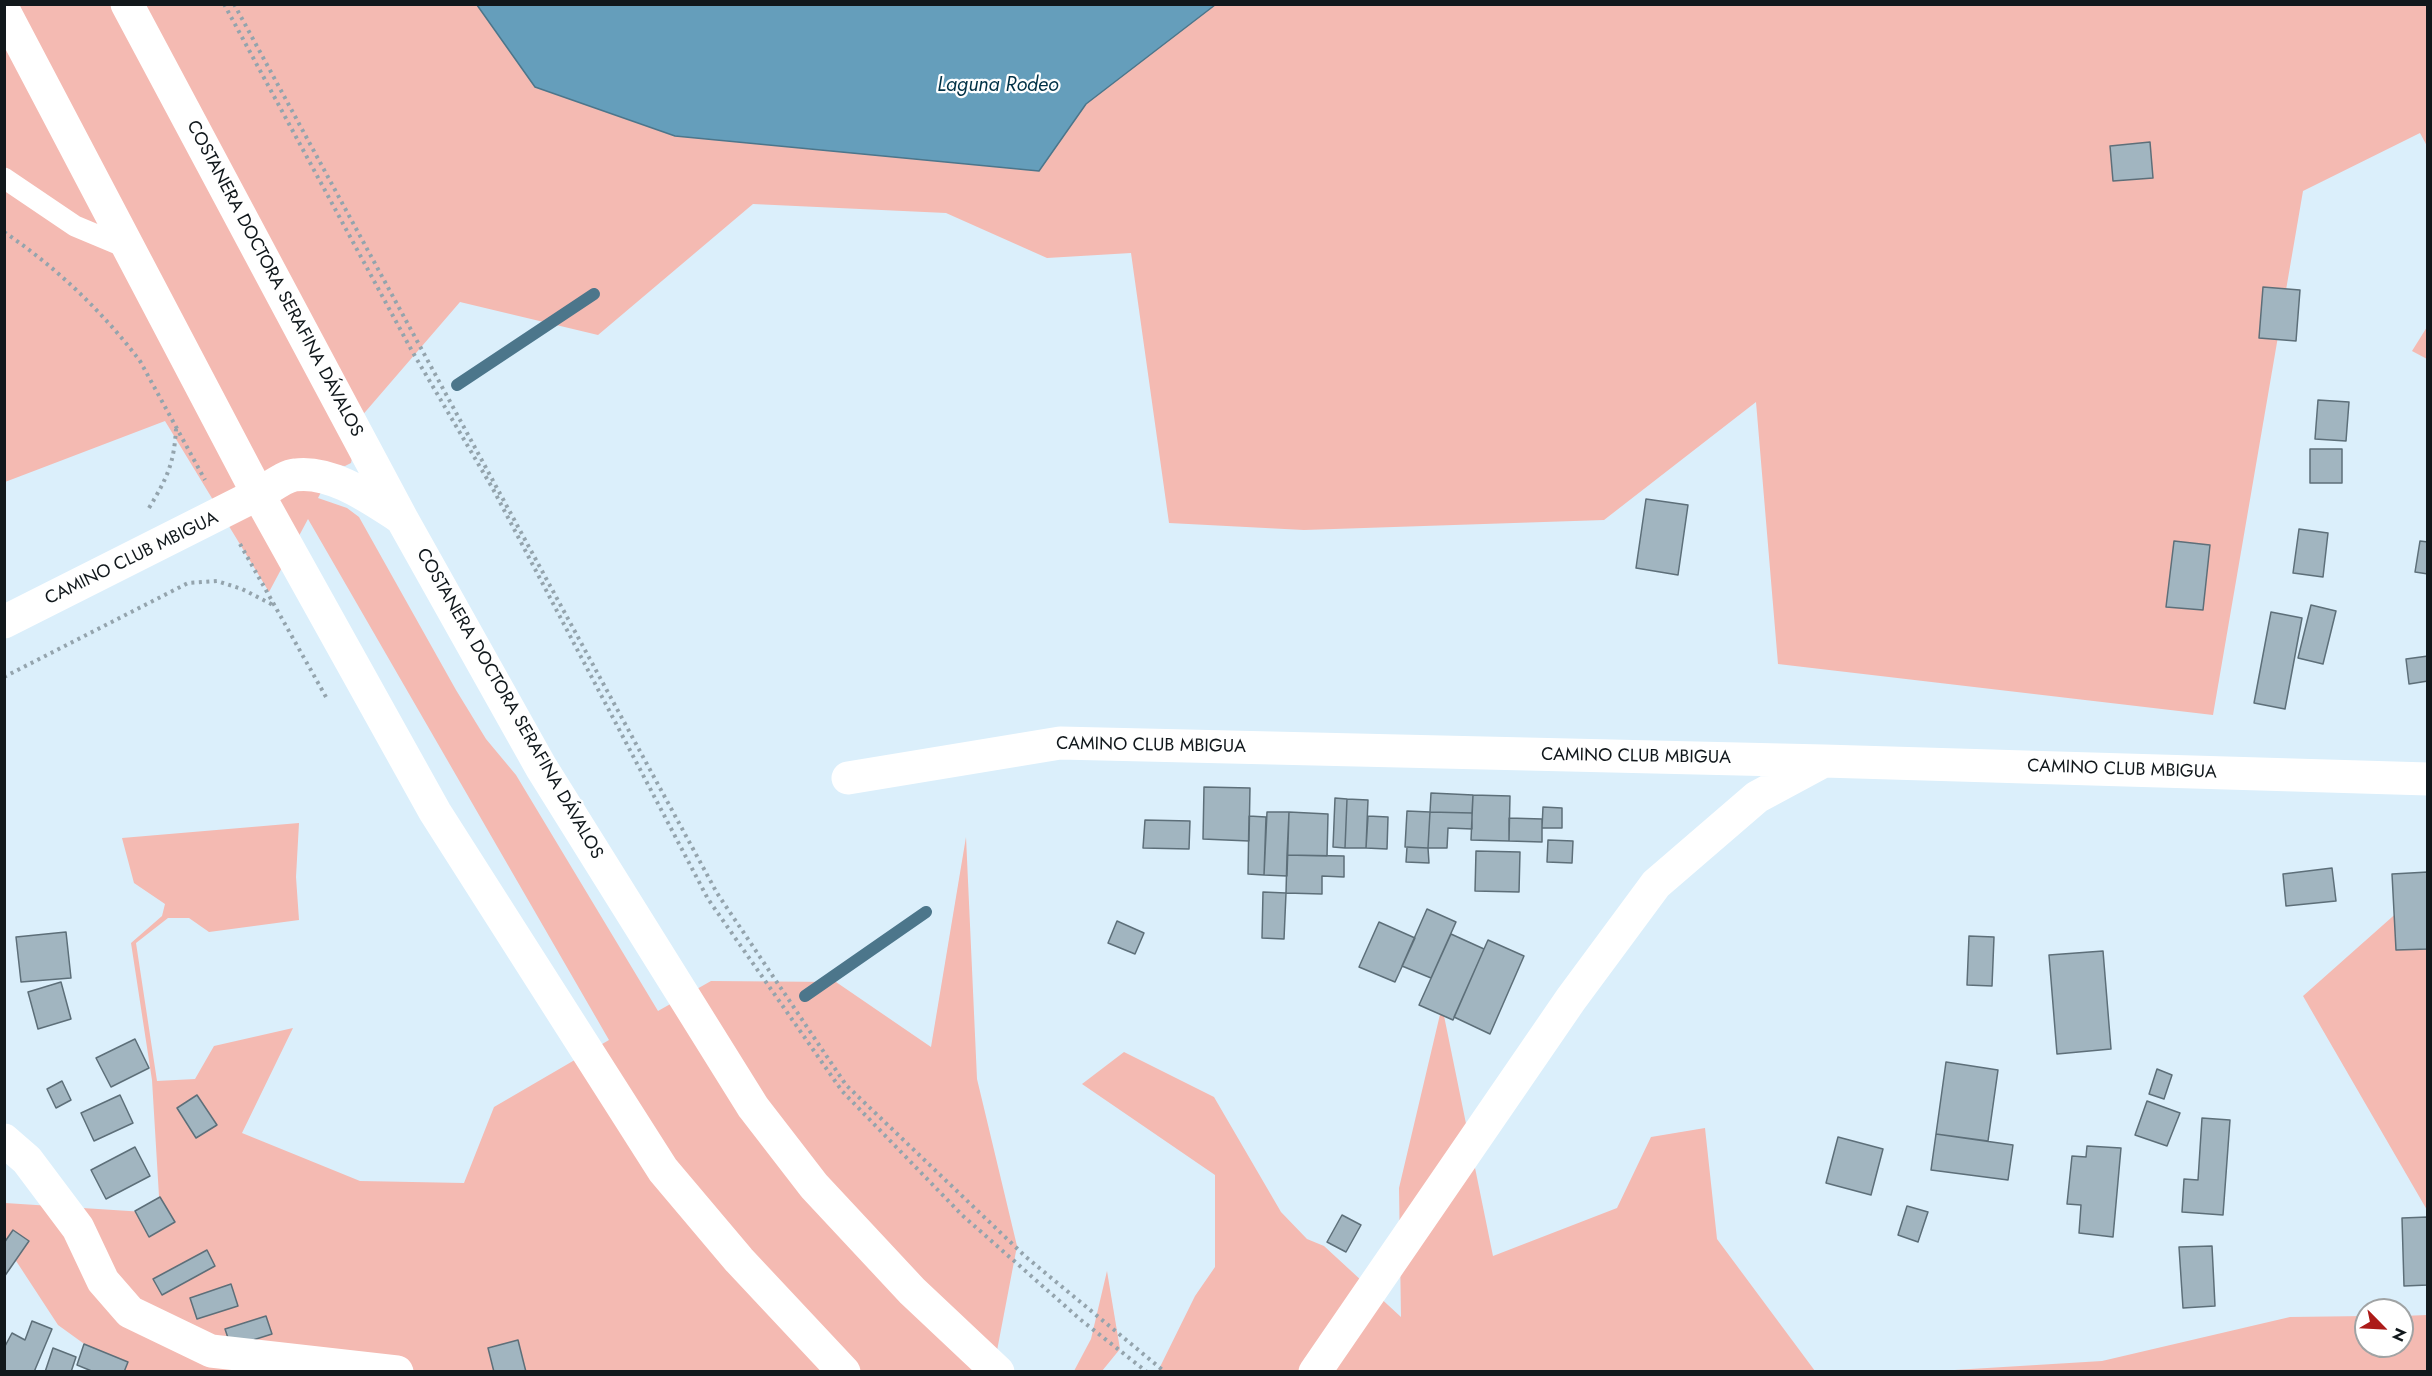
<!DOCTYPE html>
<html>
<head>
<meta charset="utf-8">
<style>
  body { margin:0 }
  #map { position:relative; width:2432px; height:1376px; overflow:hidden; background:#dbeffb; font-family:Jost,sans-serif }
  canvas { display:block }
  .frame { position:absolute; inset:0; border:6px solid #11181c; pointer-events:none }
  .north { position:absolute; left:2354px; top:1298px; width:60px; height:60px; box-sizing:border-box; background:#fff; border:2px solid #a0a3a4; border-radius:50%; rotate:114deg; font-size:16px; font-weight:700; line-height:24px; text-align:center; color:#11181c }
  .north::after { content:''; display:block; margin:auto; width:21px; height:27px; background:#ac1b19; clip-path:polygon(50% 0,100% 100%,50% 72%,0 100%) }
</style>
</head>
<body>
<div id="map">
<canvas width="2432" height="1376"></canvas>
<div class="frame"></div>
<div class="north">N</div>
</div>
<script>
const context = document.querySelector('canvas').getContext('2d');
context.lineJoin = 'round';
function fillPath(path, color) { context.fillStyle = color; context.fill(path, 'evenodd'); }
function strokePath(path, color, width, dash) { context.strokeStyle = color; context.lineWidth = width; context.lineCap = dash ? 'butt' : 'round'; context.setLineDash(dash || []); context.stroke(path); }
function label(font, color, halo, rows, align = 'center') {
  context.font = font + ' Jost,sans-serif'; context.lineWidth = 4.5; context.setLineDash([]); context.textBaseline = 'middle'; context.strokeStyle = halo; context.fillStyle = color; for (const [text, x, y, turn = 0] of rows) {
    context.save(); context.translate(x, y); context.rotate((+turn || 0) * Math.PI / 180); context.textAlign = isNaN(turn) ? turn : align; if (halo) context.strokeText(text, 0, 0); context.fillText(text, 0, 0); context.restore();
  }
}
fillPath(new Path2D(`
  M5,5H2427V146L2420,133L2303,191L2213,715L1778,664L1756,402L1604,520L1304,530L1169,523L1131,253L1047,258L946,213L753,204L598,335L460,302L360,418L351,463L345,466L335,465L318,498L347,508L359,517L456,690L486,739L516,775L658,1011L711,981L836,982L931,1047L966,837L977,1079L1017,1246L995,1361L1013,1371L123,1372L58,1325L5,1244V1203L160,1213L152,1080L131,943L162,916L165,904L134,883L122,838L299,823L296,877L299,920L209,932L189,918H168L136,943L157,1081L195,1079L214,1046L293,1028L242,1133L360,1181L464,1183L494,1107L609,1040L308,519L269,592L165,421L5,482Z
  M2427,327V359L2412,351Z
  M2427,886V1210L2303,996Z
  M1442,1006L1493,1256L1617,1208L1651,1137L1705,1128L1717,1239L1815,1371H1158L1195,1296L1215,1267V1175L1082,1084L1124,1052L1214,1097L1281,1212L1307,1239L1324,1246L1401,1317L1399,1188Z
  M1107,1271L1120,1349L1102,1371H1074L1091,1339Z
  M2427,1315V1371H1938L2102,1361L2290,1317L2366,1316V1346H2402V1316Z`), '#f4bab2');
const water = new Path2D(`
  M477,5H1215L1086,104L1039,171L675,136L535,87Z`);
fillPath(water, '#659ebb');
strokePath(water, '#4c768b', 1.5);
strokePath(new Path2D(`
  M457,385L594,294
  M805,996L926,912`), '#4c768b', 12);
const building = new Path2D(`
  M2150,142L2153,178L2113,181L2110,146Z
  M2263,287L2300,290L2296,341L2259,338Z
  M2318,400L2349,402L2346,441L2315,439Z
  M2310,449H2342V483H2310Z
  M1646,499L1688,505L1678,575L1636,568Z
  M2299,529L2328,533L2323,577L2293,573Z
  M2174,541L2210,545L2203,610L2166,607Z
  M2420,541L2428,542V574L2415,572Z
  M2311,605L2336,611L2323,664L2298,658Z
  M2271,612L2302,618L2285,709L2254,703Z
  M2428,656V681L2409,684L2406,659Z
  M1204,787L1250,788L1249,841L1203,839Z
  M1431,793L1473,795L1472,813L1430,812Z
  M1473,795L1510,796L1509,841L1471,840Z
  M1335,798L1347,799L1345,848L1333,847Z
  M1347,799L1368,800L1366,848H1345Z
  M1543,807L1562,808V828H1542Z
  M1407,811L1430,812L1428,848L1405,847Z
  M1267,812H1289L1287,876L1264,875Z
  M1289,812L1328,814L1327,856L1287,855Z
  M1430,812L1472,813V829L1448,828L1447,848H1428Z
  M1249,816L1266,817L1264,875L1248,874Z
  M1368,816L1388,817L1387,849L1366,848Z
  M1509,818L1542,819V842L1509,841Z
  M1145,820L1190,821L1189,849L1143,848Z
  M1548,840L1573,841L1572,863L1547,862Z
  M1407,847L1428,848L1429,863L1406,862Z
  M1476,851L1520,852L1519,892L1475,891Z
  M1287,855L1344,856V877L1322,876V894L1286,893Z
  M2332,868L2336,901L2286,906L2283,874Z
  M2428,872V949L2396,950L2392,874Z
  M1263,892L1286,893L1284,939L1262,938Z
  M1427,909L1456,922L1431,978L1402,966Z
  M1117,921L1144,933L1135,954L1108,943Z
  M1379,922L1415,938L1395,982L1359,967Z
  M66,932L71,978L21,982L16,937Z
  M1451,934L1484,949L1453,1020L1419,1005Z
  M1969,936L1994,937L1992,986L1967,985Z
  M1488,940L1524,956L1490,1034L1454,1017Z
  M2103,951L2111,1049L2057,1054L2049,955Z
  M61,982L71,1019L38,1029L28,992Z
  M135,1039L149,1068L111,1087L96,1058Z
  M1946,1062L1998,1070L1988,1141L1936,1134Z
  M2157,1069L2172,1075L2164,1099L2149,1094Z
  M62,1081L71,1100L56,1108L47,1089Z
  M120,1095L133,1123L94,1141L81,1113Z
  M197,1095L217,1125L196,1138L177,1108Z
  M2147,1101L2180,1113L2167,1146L2135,1135Z
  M2202,1118L2230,1120L2223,1215L2182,1212L2184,1179L2198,1180Z
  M1936,1134L2013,1145L2008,1180L1931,1170Z
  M1838,1137L1883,1149L1871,1195L1826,1183Z
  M2087,1146L2121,1148L2113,1237L2079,1233L2081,1205L2067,1204L2072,1156L2086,1157Z
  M135,1147L150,1176L106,1199L91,1170Z
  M160,1197L175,1222L149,1237L135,1211Z
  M1907,1206L1928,1212L1918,1242L1898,1235Z
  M1342,1215L1361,1225L1346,1252L1327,1242Z
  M2428,1217V1285L2404,1286L2402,1218Z
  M13,1230L29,1241L4,1277V1243Z
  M2212,1246L2215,1306L2183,1308L2179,1247Z
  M207,1250L215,1266L162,1295L153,1279Z
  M231,1284L238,1306L197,1319L190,1298Z
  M266,1316L272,1334L231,1347L225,1329Z
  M32,1321L52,1329L34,1372H4V1348L12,1333L25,1340Z
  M518,1340L526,1372H494L488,1348Z
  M84,1344L128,1362L124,1372H94L77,1365Z
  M53,1348L76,1357L71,1372H45Z`);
fillPath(building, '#a1b5c0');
strokePath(building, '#5d6f79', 1.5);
strokePath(new Path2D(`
  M224,4L412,351L493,489L708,899L842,1091L962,1215L1081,1320L1147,1372
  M234,4L717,893L846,1085L1026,1257L1165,1372
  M4,232C56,267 102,311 140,361L205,480
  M149,508C167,478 174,464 176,429
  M240,544L326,697
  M4,677L188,583L217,581L242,589L273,605`), '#94a4ad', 4, [3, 4.5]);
strokePath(new Path2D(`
  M4,178L75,226L130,249`), '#fff', 21);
strokePath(new Path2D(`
  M848,778L1060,743L1824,761L2428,779
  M4,1140L27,1160L78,1228L103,1281L130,1312L211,1351L397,1372
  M1315,1372L1571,999L1656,884L1757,797L1822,762`), '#fff', 33);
strokePath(new Path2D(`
  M4,622L258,494`), '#fff', 33);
strokePath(new Path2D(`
  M127,4L402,519L541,767L753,1107L814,1186L912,1291L998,1372
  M4,11L258,494L435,812L663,1170L739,1260L844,1372
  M258,494C269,489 284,476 295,475C331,470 370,498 398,516`), '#fff', 33);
label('18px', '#11181c', '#fff', [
  ["COSTANERA DOCTORA SERAFINA DÁVALOS",274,279,62],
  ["CAMINO CLUB MBIGUA",132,559,-26],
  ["COSTANERA DOCTORA SERAFINA DÁVALOS",509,704,60],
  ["CAMINO CLUB MBIGUA",1151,746,1],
  ["CAMINO CLUB MBIGUA",1636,757,1],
  ["CAMINO CLUB MBIGUA",2122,770,2]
]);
label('italic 20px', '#003146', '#fff', [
  ["Laguna Rodeo",998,86]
]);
</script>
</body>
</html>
